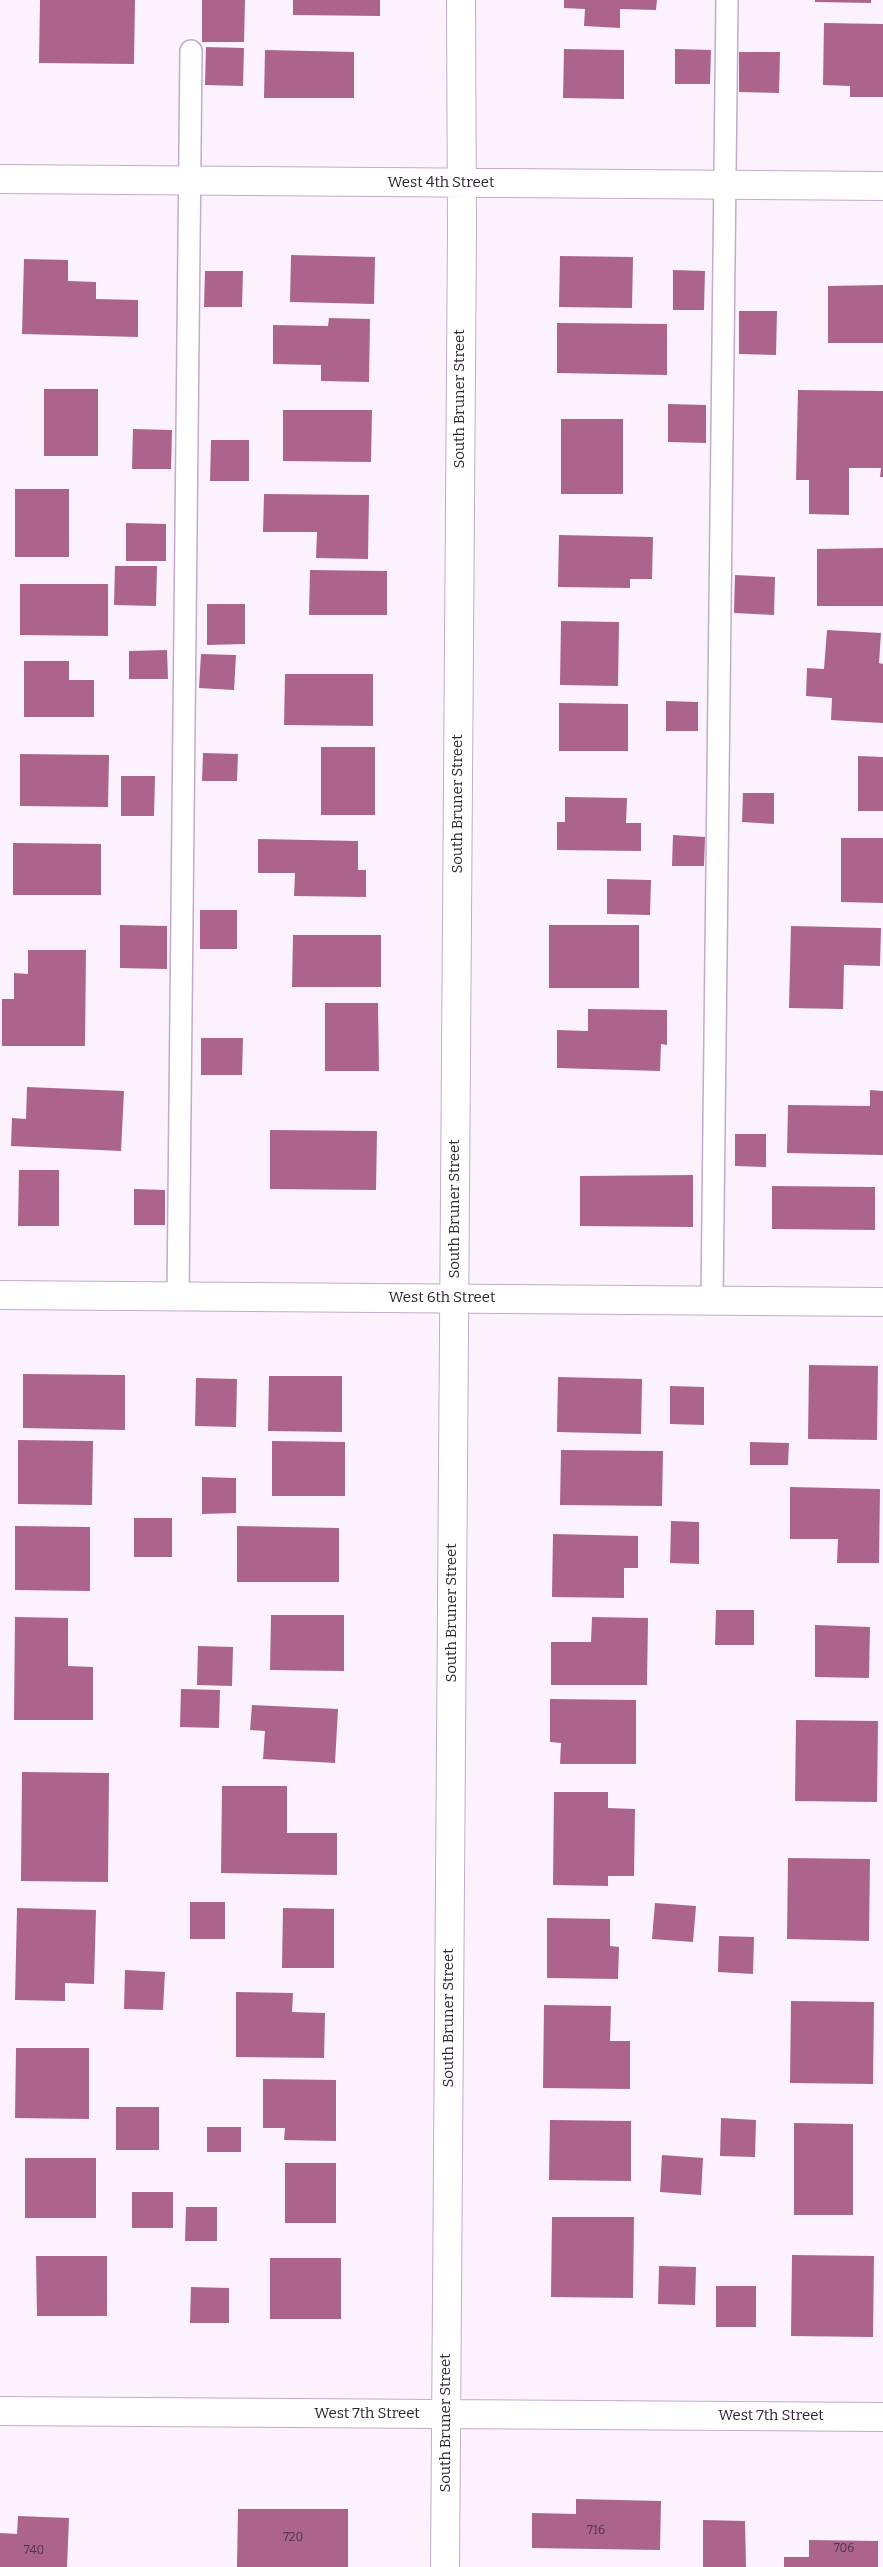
<!DOCTYPE html>
<html>
<head>
<meta charset="utf-8">
<style>
  body { margin:0 }
  canvas { display:block; background:#fbf2fe }
</style>
</head>
<body>
<canvas width="883" height="2567"></canvas>
<script>
const context = document.querySelector('canvas').getContext('2d');
context.lineJoin = 'round';
function fillPath(path, color) { context.fillStyle = color; context.fill(path, 'evenodd'); }
function strokePath(path, color, width, dash) { context.strokeStyle = color; context.lineWidth = width; context.lineCap = dash ? 'butt' : 'round'; context.setLineDash(dash || []); context.stroke(path); }
function label(font, color, halo, rows, align = 'center') {
  context.font = font + ' Bitter,serif'; context.lineWidth = 5; context.setLineDash([]); context.textBaseline = 'middle'; context.strokeStyle = halo; context.fillStyle = color; for (const [text, x, y, turn = 0] of rows) {
    context.save(); context.translate(x, y); context.rotate((+turn || 0) * Math.PI / 180); context.textAlign = isNaN(turn) ? turn : align; if (halo) context.strokeText(text, 0, 0); context.fillText(text, 0, 0); context.restore();
  }
}
fillPath(new Path2D(`
  M40,0H135L134,64L39,63Z
  M202,0H245L244,42H202Z
  M293,0H380V16L293,15Z
  M564,0H657L656,10L620,9V28L584,26L585,9L564,8Z
  M815,0H871V3L815,2Z
  M824,23L883,24V97H850V86L823,85Z
  M206,47L244,48L243,86L205,85Z
  M564,49L624,50V99L563,98Z
  M675,49L711,50L710,84H675Z
  M265,50L354,52V98H264Z
  M739,52H780L779,93L739,92Z
  M291,255L375,257L374,304L290,302Z
  M560,256L633,257L632,308L559,307Z
  M24,259L68,260V281L96,282V299L138,300V337L22,334Z
  M673,270L705,271L704,310H673Z
  M205,271H243L242,307H204Z
  M883,285V343H828V286Z
  M739,311H777L776,355L739,354Z
  M329,318L370,319L369,382L321,381V365L273,364V325L328,326Z
  M557,323L667,324V375L557,373Z
  M44,389H98V456H44Z
  M798,390L883,391V477H880L881,468H849V515L809,514V480H796Z
  M668,404L706,405V443L668,442Z
  M283,410H372L371,462L283,461Z
  M561,419H623V494H561Z
  M133,429L172,430L171,469H132Z
  M211,440H249V481H210Z
  M15,489H69V557H15Z
  M264,494L369,495L368,559L316,558L317,532H263Z
  M126,523L166,524V561H126Z
  M559,535L653,537L652,579H630V588L558,587Z
  M883,548V606H817V549Z
  M115,566H157L156,606L114,605Z
  M310,570L387,571V615H309Z
  M735,575L775,577L774,615L734,613Z
  M20,584H108V636L20,635Z
  M207,604H245V644L207,645Z
  M561,621L619,622L618,686L560,685Z
  M827,630L881,633L879,663L883,664V723L831,720L832,698L806,696L807,668L824,669Z
  M167,650L168,679H129V651Z
  M201,654L236,655L234,690L199,688Z
  M24,661H69V680H94V717H24Z
  M285,674H373V726L284,725Z
  M666,701L698,702V731H666Z
  M559,703L628,704V751H559Z
  M321,747H375V815H321Z
  M203,753L238,754L237,781H202Z
  M20,754L109,755L108,807L20,806Z
  M858,756L883,757V811H858Z
  M121,776H155L154,816H121Z
  M743,793H774V824L742,822Z
  M565,797L627,798L626,823H641V851L557,850V822H565Z
  M673,835L705,837L704,866H672Z
  M841,838H883V903L841,902Z
  M258,839L358,841V870H366V897L294,896L295,873H258Z
  M13,843L101,844V895H13Z
  M607,879L651,880L650,915L607,914Z
  M200,910H237V949H200Z
  M120,925L167,926V969L120,968Z
  M549,925H639V988H549Z
  M791,926L881,928L880,966L844,965L843,1009L789,1008Z
  M293,935H381V987H292Z
  M28,950H86L85,1046H2V999H14V973L28,974Z
  M325,1003H378L379,1071H325Z
  M588,1009L667,1010V1045L661,1044L660,1071L557,1068V1030L588,1031Z
  M201,1038H243L242,1075H201Z
  M27,1087L124,1091L121,1151L11,1146L12,1118L26,1119Z
  M870,1090L883,1091V1155L787,1153L788,1105L870,1106Z
  M270,1130L377,1131L376,1190L270,1189Z
  M735,1134H766V1167L735,1166Z
  M19,1170H59V1226H18Z
  M693,1175V1227L580,1226V1176Z
  M772,1186L875,1187V1230L772,1229Z
  M134,1189L165,1190V1225H134Z
  M809,1365L878,1366L877,1440L808,1439Z
  M23,1374L125,1375V1430L23,1428Z
  M269,1376H342V1432L268,1431Z
  M558,1377L642,1379L641,1434L557,1432Z
  M196,1378L237,1379L236,1427L195,1426Z
  M670,1386L704,1387V1425L670,1424Z
  M18,1440L93,1441L92,1505L18,1504Z
  M272,1441L345,1442V1496H272Z
  M750,1442L789,1443L788,1465H750Z
  M561,1450L663,1451L662,1506L560,1505Z
  M202,1477L236,1478V1513L202,1514Z
  M790,1487L880,1489L879,1563H837L838,1539H790Z
  M134,1518H172V1557H134Z
  M671,1521L699,1522V1564L670,1563Z
  M15,1526L90,1527V1591L15,1590Z
  M237,1526L339,1528V1582H237Z
  M553,1534L638,1536V1568H624V1598L552,1597Z
  M716,1610H754V1645H715Z
  M271,1615H344V1671L270,1670Z
  M15,1617L68,1618V1666L93,1667V1720H14Z
  M592,1617L648,1618L647,1685H551V1642H591Z
  M815,1625L870,1627L869,1678L815,1677Z
  M198,1646L233,1647L232,1686L197,1685Z
  M181,1689L220,1690L219,1728L180,1727Z
  M550,1699L636,1700V1764H560L561,1743L550,1742Z
  M252,1705L338,1709L335,1763L263,1759L265,1731L250,1730Z
  M796,1720L878,1721L877,1802L795,1801Z
  M22,1772L109,1773L108,1882L21,1881Z
  M222,1786H287V1833H337V1875L221,1873Z
  M554,1792H608V1808L635,1809L634,1876H608V1886L553,1885Z
  M788,1858L870,1859L869,1941L787,1939Z
  M190,1902H225V1939H190Z
  M655,1903L696,1906L693,1942L652,1939Z
  M17,1908L96,1910L94,1984L65,1983V2001L15,2000Z
  M283,1908L334,1909V1968H282Z
  M547,1918L610,1919V1946L619,1947L618,1979L547,1978Z
  M719,1936L754,1937L753,1974L718,1972Z
  M125,1970L165,1972L163,2010L124,2009Z
  M236,1992L293,1993L292,2012L325,2013L324,2058L236,2057Z
  M791,2001L874,2002L873,2084L790,2083Z
  M544,2005L611,2006L610,2041H630V2089L543,2088Z
  M16,2048H89V2119L15,2118Z
  M263,2079L336,2080V2141L284,2140L285,2128H263Z
  M116,2107H159V2150H116Z
  M721,2118L756,2120L755,2157L720,2156Z
  M550,2120L631,2121V2181L549,2180Z
  M794,2123L853,2124V2215H794Z
  M207,2127H241V2152H207Z
  M662,2155L703,2158L701,2195L660,2192Z
  M25,2158H96V2218H25Z
  M285,2163H336V2223H285Z
  M132,2192H173V2228H132Z
  M186,2207H217V2241H185Z
  M552,2217H634L633,2298L551,2297Z
  M792,2255L874,2256L873,2337L791,2336Z
  M36,2256H107V2316H37Z
  M270,2258H341V2319H270Z
  M659,2266L696,2267L695,2305L658,2304Z
  M716,2286H756V2327H716Z
  M191,2287L229,2288V2323H190Z
  M576,2499L661,2501L660,2550L532,2548V2513L576,2514Z
  M238,2509H348V2567H237Z
  M18,2516L69,2518L67,2567H0V2533L17,2534Z
  M703,2520L745,2521L746,2567H703Z
  M809,2540L878,2541V2567H784V2557H809Z`), '#ac648d');
const service = new Path2D(`
  M178,1297L191,51
  M712,1300L727,0`);
const minor = new Path2D(`
  M0,179L883,186
  M0,2411L883,2417
  M445,2567L462,230L461,0`);
const tertiary = new Path2D(`
  M0,1295L883,1302`);
strokePath(service, '#c2acc9', 24);
strokePath(minor, '#c2acc9', 30);
strokePath(tertiary, '#c2acc9', 30);
strokePath(service, '#fff', 21);
strokePath(minor, '#fff', 28);
strokePath(tertiary, '#fff', 28);
label('12px', '#4e3648', null, [
  ["716",596,2531],
  ["720",293,2538],
  ["706",844,2549],
  ["740",34,2551]
]);
label('15px', '#2f2631', '#fff', [
  ["West 4th Street",441,183],
  ["South Bruner Street",460,399,-90],
  ["South Bruner Street",458,804,-90],
  ["South Bruner Street",455,1209,-90],
  ["West 6th Street",442,1298],
  ["South Bruner Street",452,1613,-90],
  ["South Bruner Street",449,2018,-90],
  ["West 7th Street",367,2414],
  ["West 7th Street",771,2416],
  ["South Bruner Street",446,2423,-90]
]);
</script>
</body>
</html>
